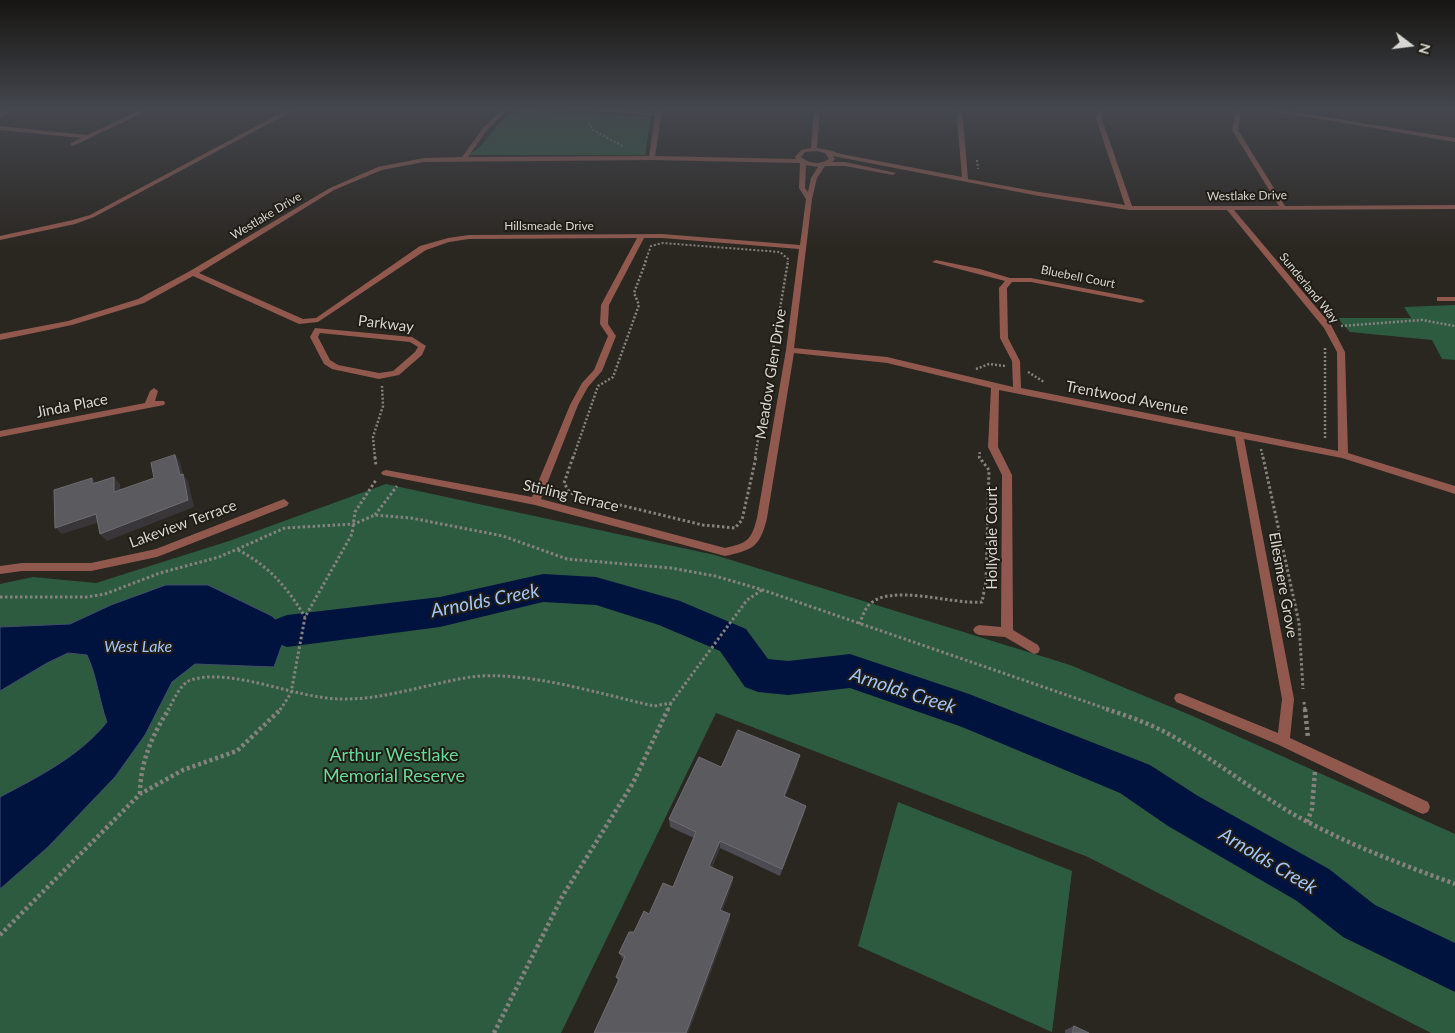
<!DOCTYPE html>
<html>
<head>
<meta charset="utf-8">
<style>
  body { margin:0 }
  #map { position:relative; width:1455px; height:1033px; overflow:hidden; background:#2a2620; font-family:Lato,sans-serif }
  canvas { display:block }
  .north { position:absolute; left:1385px; top:20px; width:50px; height:50px; -webkit-text-stroke:4px #201d16; paint-order:stroke; rotate:105deg; font-size:14px; font-weight:700; line-height:20px; text-align:center; color:#d8d6d2 }
  .north::after { content:''; display:block; margin:auto; width:18px; height:22px; background:#d8d6d2; clip-path:polygon(50% 0,100% 100%,50% 72%,0 100%) }
</style>
</head>
<body>
<div id="map">
<canvas width="1455" height="1033"></canvas>
<div class="north">N</div>
</div>
<script>
const context = document.querySelector('canvas').getContext('2d');
context.lineJoin = 'round';
function fillPath(path, color) { context.fillStyle = color; context.fill(path, 'evenodd'); }
function strokePath(path, color, width, dash) { context.strokeStyle = color; context.lineWidth = width; context.lineCap = dash ? 'butt' : 'round'; context.setLineDash(dash || []); context.stroke(path); }
function label(font, color, halo, rows, align = 'center') {
  context.font = font + ' Lato,sans-serif'; context.lineWidth = 4; context.setLineDash([]); context.textBaseline = 'middle'; context.strokeStyle = halo; context.fillStyle = color; for (const [text, x, y, turn = 0] of rows) {
    context.save(); context.translate(x, y); context.rotate((+turn || 0) * Math.PI / 180); context.textAlign = isNaN(turn) ? turn : align; if (halo) context.strokeText(text, 0, 0); context.fillText(text, 0, 0); context.restore();
  }
}
fillPath(new Path2D(`
  M524,108L651,117L645,155H467C491,146 496,111 524,108Z
  M1455,305V360L1442,359L1432,340L1350,332L1337,318H1411L1404,307Z
  M386,484L715,555L1070,665L1195,717L1455,834V1033H1431L1088,857L716,713L561,1033H0V584L33,577L96,583L229,541Z
  M898,802L1072,871L1052,1032L858,946Z`), '#2d5b40');
const water = new Path2D(`
  M166,585H208L272,616L287,631L274,667L195,664L172,682L145,735L115,777L48,847L0,889V797C38,777 80,756 107,722C99,700 97,676 87,655L68,653L47,663L0,691V627L70,624L111,605Z`);
fillPath(water, '#00133e');
strokePath(water, '#414e6a', 1);
fillPath(new Path2D(`
  M543,574L596,577L680,601L746,629L768,659L788,661L850,654L969,694L1150,765L1198,796L1329,869L1375,905L1455,943V992L1343,937L1297,901L1168,826L1120,793L962,727L850,688L788,695L758,692L745,687L720,651L659,625L596,605L543,602L440,627L287,647L274,642L269,631L274,620L287,615L440,597Z`), '#00133e');
strokePath(new Path2D(`
  M516,111L547,112
  M587,119L593,130L624,147
  M977,160L978,169
  M645,262L651,246L663,243L780,252L788,259V262`), '#86837e', 2, [2, 2]);
strokePath(new Path2D(`
  M1341,326L1422,320L1455,326
  M1325,348V438
  M976,369L989,364L1006,366
  M1028,372L1044,382
  M1261,449L1263,458
  M375,458L373,437L383,406L382,386
  M573,458L598,386L613,377L639,305L634,293L646,261
  M755,458L788,261
  M979,458L980,451`), '#86837e', 2.5, [2, 2]);
strokePath(new Path2D(`
  M375,457L376,466
  M573,457L564,483L570,493L703,525L735,528L742,520L756,457
  M1263,457L1299,623L1303,689
  M375,515L397,486
  M238,550C269,566 287,587 305,617
  M0,597H87L105,594L160,573L219,557L285,528L354,524L375,515L411,518L503,536L567,559L671,568L715,576L763,590L1110,710
  M859,624C862,618 864,611 868,606C888,582 952,605 982,602L986,581L989,470L979,457
  M1304,702L1305,710
  M168,710C174,700 181,681 194,679C237,669 294,698 340,699C385,700 426,684 471,677C525,670 600,694 654,706L671,703L747,600L762,590
  M280,710L291,693L305,617L352,534L355,512L376,480
  M668,710L671,703`), '#86837e', 3, [2.5, 2.5]);
strokePath(new Path2D(`
  M1106,709C1125,715 1145,722 1163,731C1207,754 1245,785 1288,811C1341,842 1398,863 1455,884
  M1305,709L1308,738
  M140,794C140,763 152,735 169,709
  M1307,822L1312,809L1315,771
  M0,935L140,794L183,770L237,751L281,709
  M494,1033L562,897L633,783L668,709`), '#86837e', 4.5, [3, 3]);
fillPath(new Path2D(`
  M7,108H15L0,117V113Z
  M144,108H153L73,146L71,145V143L81,138L0,130V126L87,135Z
  M290,108H298L94,217L75,224L0,240V236L73,220L90,215Z
  M503,108H510L487,130L468,157L649,156L655,116L553,108H593L656,112L657,109L660,108L662,110L655,156L796,159L795,157L801,150L811,148L814,108H820L817,148L829,150L841,154L962,177L956,108H962L968,179L1039,192L1125,205L1096,119L1097,108H1103L1102,119L1132,206H1279L1232,130L1235,113L1239,108H1245L1241,113L1238,130L1285,206L1455,205V209L1234,210L1331,325L1345,352L1348,453L1455,486V494L1342,458L1244,439L1294,699L1290,738L1428,802L1430,807L1428,812L1423,814L1418,812L1279,745L1176,702L1174,698L1176,694L1180,693L1278,733L1282,699L1235,437L999,390L998,447L1012,475L1013,630L1038,645L1040,649L1038,653L1034,654L1005,637L979,635L975,633L973,630L975,627L979,625L1001,627L1002,475L988,447L991,388L887,363L794,353L767,518C760,547 753,550 725,556L535,505L383,475L381,473L383,471L386,470L532,497L570,405L582,383L594,370L608,336L600,324L601,305L637,238L469,239L449,242L426,250L318,322L299,324L193,276L144,303L72,325L0,340V334L68,321L138,299L190,271L330,188L378,167L424,158L462,157L483,128ZM817,151L825,153L829,159C819,165 810,164 801,157L805,152ZM833,156L1039,196L1129,210H1227L1324,328L1337,352L1338,451L1021,388L1020,361L1008,338L1007,288L1012,282H1031L1141,303L1145,301L1141,299L1031,278H1010L980,269L936,260L932,262L1005,281L999,288L1000,338L1012,361L1013,387L887,357L794,348L812,199L817,178L825,166H845L893,175L896,173L845,162H832L835,159ZM652,160L800,163L799,188L806,199L800,245L662,234L469,235L448,238L420,246L316,318L303,319L199,273L334,190L382,170L424,162ZM806,165L818,167L811,178L808,192L805,188ZM644,238H662L799,249L786,350L757,518C751,541 747,543 725,548L541,499L578,405L588,387L602,371L616,336L608,324L609,305Z
  M1255,108H1271L1455,138V142Z
  M1437,297H1455V301H1437Z
  M315,328L412,337L426,346L422,355L399,375L379,379L332,369L324,364L310,337ZM320,333L410,342L418,347L415,352L393,371L379,373L338,365L330,360L318,337Z
  M154,388L158,391L155,401H164L165,403L164,405L0,437V431L145,403L150,391Z
  M284,499L289,503L287,506L157,557L91,571H22L0,574V566L22,563H91L156,549Z`), '#91594e');
fillPath(new Path2D(`
  M798,764L785,797L804,814L780,876L720,848L712,867L733,877L732,884L722,911L730,920L688,1033H594L618,981L616,977L624,959L622,958L619,953L634,932L673,887L694,838L670,827L669,819L721,767Z
  M1074,1026L1089,1033H1065V1030Z`), '#4c4a52');
fillPath(new Path2D(`
  M175,455L180,462L183,474L188,481L194,507L107,541L100,534L180,475Z
  M114,477L120,484L121,499L114,492Z
  M92,478L98,485L92,484Z
  M96,514L103,521L62,534L55,528Z
  M800,755L798,764L782,805L784,796Z
  M806,806L804,814L780,876L782,869Z
  M720,841V848L709,873V866Z
  M733,877L732,884L720,916V910Z
  M730,914V920L688,1033H686Z`), '#383638');
const building = new Path2D(`
  M175,455L180,475L183,474L188,500L100,534L96,514L55,528L54,490L92,478V484L114,477V492L154,478L151,463Z
  M738,730L800,755L784,796L806,806L782,869L720,841L709,866L733,877L720,910L730,914L686,1033H594L619,979L616,977L625,956L619,953L629,932H634L644,911L649,914L663,883L673,887L696,832L669,819L699,757L721,767Z
  M1074,1026L1089,1033H1073Z`);
fillPath(building, '#5b5a5f');
strokePath(building, '#6e6d71', 1);
const sky = context.createLinearGradient(0, 0, 0, 253);
sky.addColorStop(0, '#171512');
sky.addColorStop(0.43, '#44474e');
sky.addColorStop(1, '#44474e00');
context.fillStyle = sky;
context.fillRect(0, 0, 1455, 253);
label('12px', '#d8d6d2', '#201d16', [
  ["Westlake Drive",1247,196,-1],
  ["Westlake Drive",266,216,-31],
  ["Hillsmeade Drive",549,226],
  ["Bluebell Court",1078,277,11],
  ["Sunderland Way",1309,288,51]
]);
label('15px', '#d8d6d2', '#201d16', [
  ["Parkway",386,324,7],
  ["Meadow Glen Drive",771,374,-81],
  ["Trentwood Avenue",1127,398,11],
  ["Jinda Place",72,406,-11],
  ["Stirling Terrace",571,496,13],
  ["Lakeview Terrace",183,524,-20],
  ["Hollydale Court",992,538,-90],
  ["Ellesmere Grove",1283,585,80]
]);
label('italic 16px', '#a1c5f9', '#201d16', [
  ["West Lake",138,647]
]);
label('18px', '#69da99', '#201d16', [
  ["Arthur Westlake",394,755],
  ["Memorial Reserve",394,776]
]);
label('italic 19px', '#a1c5f9', '#201d16', [
  ["Arnolds Creek",485,601,-11],
  ["Arnolds Creek",903,691,18],
  ["Arnolds Creek",1268,861,31]
]);
</script>
</body>
</html>
